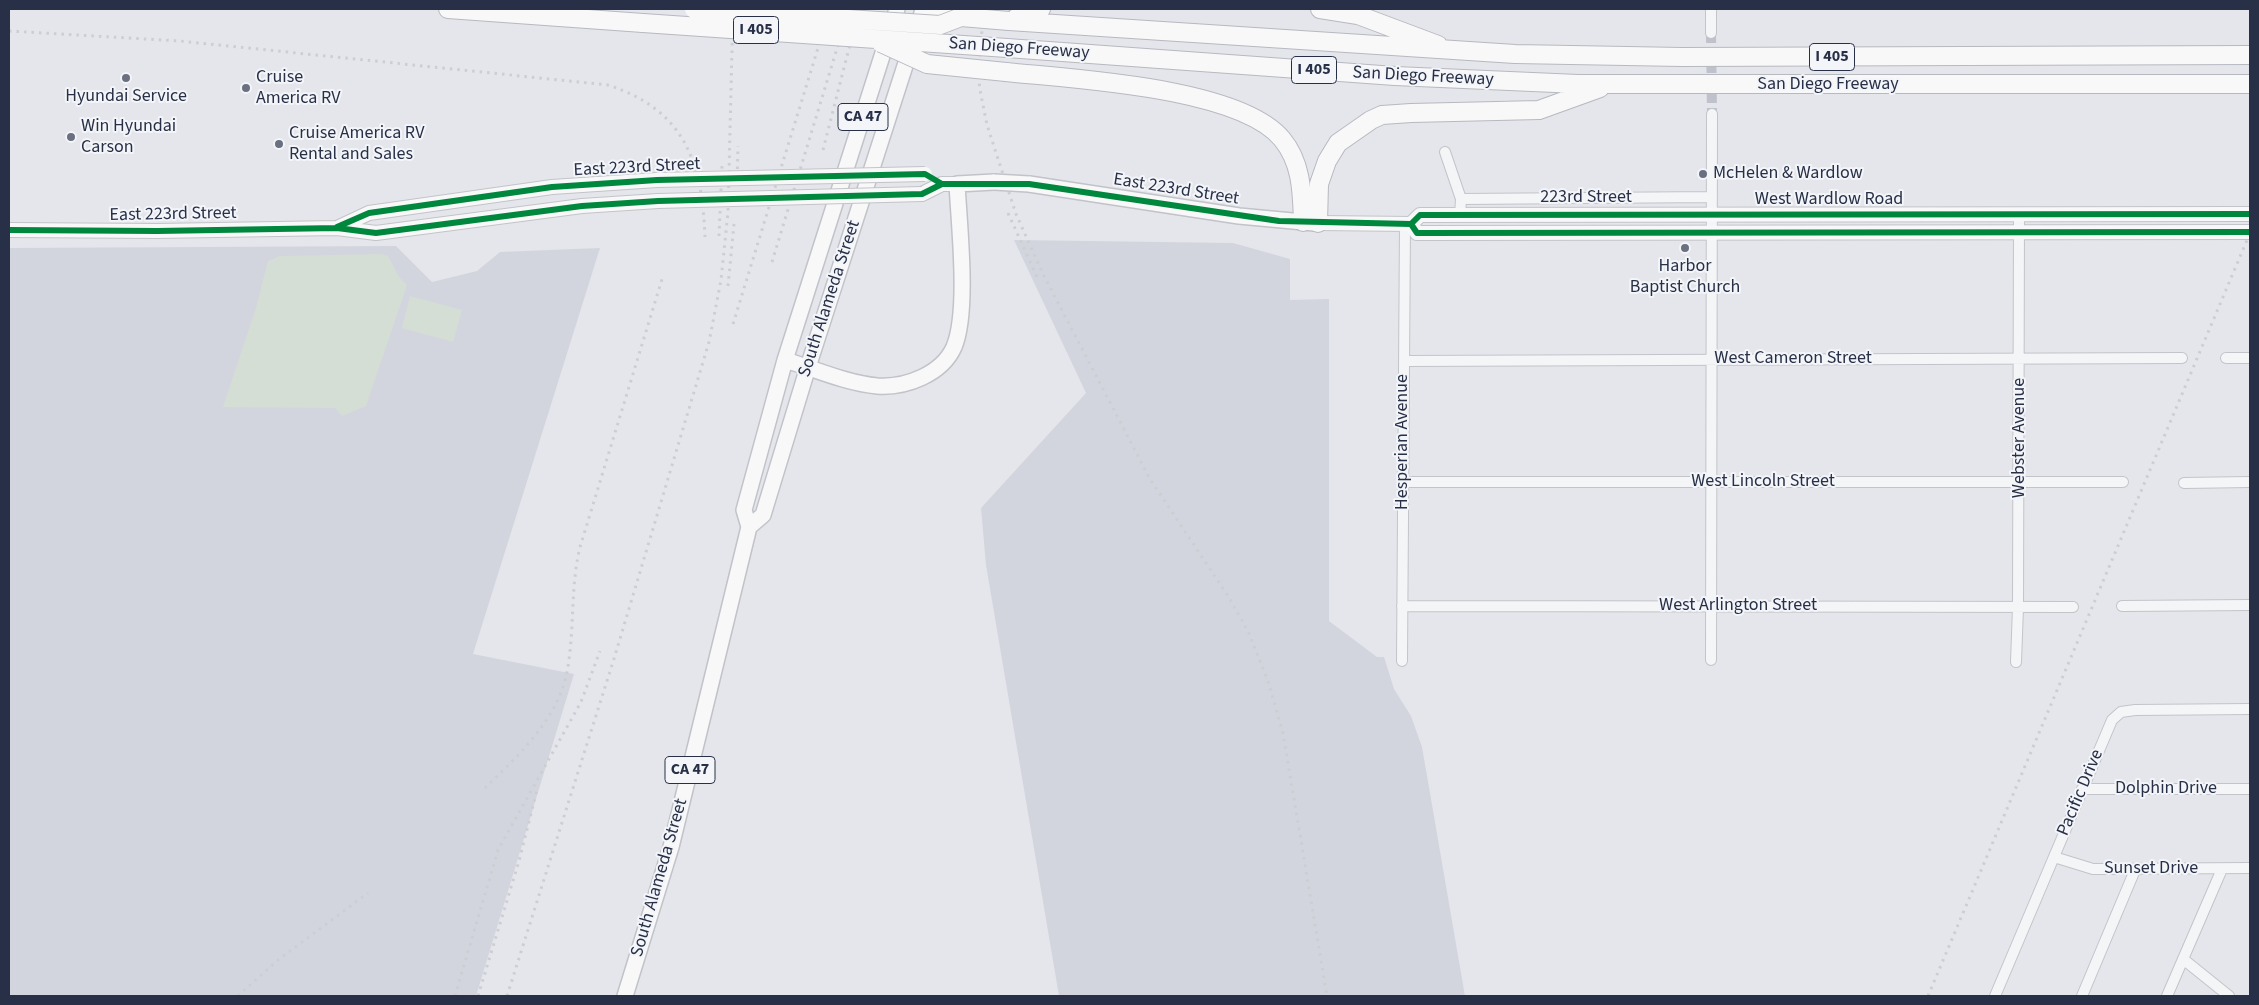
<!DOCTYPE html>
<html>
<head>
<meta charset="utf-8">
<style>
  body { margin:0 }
  #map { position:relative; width:2259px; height:1005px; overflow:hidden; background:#e5e6eb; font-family:"Source Sans 3",sans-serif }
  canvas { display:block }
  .frame { position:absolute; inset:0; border:10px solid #283047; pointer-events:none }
</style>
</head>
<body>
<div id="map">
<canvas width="2259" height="1005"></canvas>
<div class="frame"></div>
</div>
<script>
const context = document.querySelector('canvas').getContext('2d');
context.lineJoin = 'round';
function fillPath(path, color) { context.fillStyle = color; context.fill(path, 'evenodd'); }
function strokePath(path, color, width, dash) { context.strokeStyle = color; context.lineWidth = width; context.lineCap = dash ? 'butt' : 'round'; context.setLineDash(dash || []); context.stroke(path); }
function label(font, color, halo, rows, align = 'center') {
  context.font = font + ' "Source Sans 3",sans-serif'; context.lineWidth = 4; context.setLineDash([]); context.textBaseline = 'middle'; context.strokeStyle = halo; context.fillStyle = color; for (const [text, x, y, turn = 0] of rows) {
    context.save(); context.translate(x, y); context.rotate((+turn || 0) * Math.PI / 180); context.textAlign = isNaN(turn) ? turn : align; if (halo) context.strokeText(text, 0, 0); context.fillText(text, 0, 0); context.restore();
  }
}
fillPath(new Path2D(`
  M1014,240L1233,243L1290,259V300L1329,299V621L1377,657H1384L1394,689L1411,716L1422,747L1465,996H1059L986,565L981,508L1086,393Z
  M396,246L432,282L477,271L500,252L600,248L473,654L574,674L476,996H9V248Z`), '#d3d5de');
fillPath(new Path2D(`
  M381,254L388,256L399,277L407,285L366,406L342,416L335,408L223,407L256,308L268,261L280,256Z
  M410,296L462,310L453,342L402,328Z`), '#d4ded5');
strokePath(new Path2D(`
  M1711,33L1712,114`), '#bfc2ca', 10, [10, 5]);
const street = new Path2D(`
  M1711,9V33
  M1445,152L1461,199L1460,216
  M1461,199L1712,197
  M2226,358H2250
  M1404,361L2182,358
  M1403,482H2123
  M2184,483L2250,482
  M1402,606L2073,607
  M2122,606L2250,605
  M1711,660L1712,114
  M1402,661L1405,224
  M2016,662L2018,607L2019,214
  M2082,789H2250
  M2054,857L2093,869L2250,868
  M2183,959L2229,996
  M1995,996L2112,720L2121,712L2135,710L2250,709
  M2082,996L2135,870
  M2167,996L2222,869`);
const secondary = new Path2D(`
  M922,194L942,184H957
  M1318,223L1411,224L1420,215L2250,214
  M1411,224L1417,233L2250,232
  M337,228L369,213L552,187L657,180
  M9,230L157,231L337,228L376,233L582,206L658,201`);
const primary = new Path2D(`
  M1029,184L1239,216L1314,223
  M785,360C815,369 846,383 877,386C906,388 942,374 954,347C969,311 959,225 957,184L994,182
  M749,527L763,515L808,367L922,13
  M625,996L671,847L749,527L744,510L785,360L897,9`);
const highway = new Path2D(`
  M448,9L643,23
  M1320,9L1358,15L1438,45
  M925,15L961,17
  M1014,19L1041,9
  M1009,21L1515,54L1682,57L2250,55
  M1007,48L1395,76L1578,84H2250
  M1006,72C1072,79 1239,87 1282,139C1302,163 1302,193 1303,222
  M1318,223L1319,184L1327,161L1338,143L1371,120L1382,115L1411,113L1539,110L1600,88`);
strokePath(street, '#c3c4c9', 12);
strokePath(secondary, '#c3c4c9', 16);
strokePath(primary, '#c1c3c9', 18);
strokePath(highway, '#b7b9c0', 20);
strokePath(street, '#f4f5f7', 10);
strokePath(secondary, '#f8f8f9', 14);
strokePath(primary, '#f8f8f9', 15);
strokePath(highway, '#f8f8f9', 18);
strokePath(new Path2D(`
  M984,9L978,72L980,90L987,125L1016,214L1043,274L1150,479L1228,596L1248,631L1268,681L1283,733L1327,996
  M9,31L180,41L608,85C685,110 702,162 705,237
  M823,150L859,9
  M737,184L738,146
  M1008,213L1037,277
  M719,236L722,166
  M772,262L849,9
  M728,286L734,224
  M733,324L830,9
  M485,788C518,756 558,719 567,672C575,630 570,588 580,547L663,276
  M238,996L278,960L368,893
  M455,996L498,850L581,702L600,651
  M478,996L519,861L537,790
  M507,996L613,662L709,342L721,280L728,212L733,9
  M1928,996L2250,233`), '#cdced2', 3, [2.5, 5]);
const secondaryBridge = new Path2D(`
  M657,180L925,174
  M658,201L922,194`);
const primaryBridge = new Path2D(`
  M994,182L1029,184`);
const highwayBridge = new Path2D(`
  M694,9L940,25L961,17L1009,21
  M643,23L1007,48
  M881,43L927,64L1006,72`);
strokePath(secondaryBridge, '#c3c4c9', 16, []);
strokePath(primaryBridge, '#c1c3c9', 18, []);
strokePath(highwayBridge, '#b7b9c0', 20, []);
strokePath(secondaryBridge, '#f8f8f9', 14);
strokePath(primaryBridge, '#f8f8f9', 15);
strokePath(highwayBridge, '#f8f8f9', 18);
strokePath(new Path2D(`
  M1411,224L1417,233L2250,232
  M337,227L369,213L552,187L657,180L925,174L942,184
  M9,230L157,231L337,228L376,233L582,206L658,201L922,194L942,184H1029L1279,221L1411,224L1420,215L2250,214`), '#00873e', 6);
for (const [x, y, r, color] of [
  [126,78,5,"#6a7080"],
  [246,88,5,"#6a7080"],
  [71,137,5,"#6a7080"],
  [279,144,5,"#6a7080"],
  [1703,174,5,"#6a7080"],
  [1685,248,5,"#6a7080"]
]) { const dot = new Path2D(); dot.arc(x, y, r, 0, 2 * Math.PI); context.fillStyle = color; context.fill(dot); strokePath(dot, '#f3f5f9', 2); }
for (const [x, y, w] of [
  [756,30,45],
  [1832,57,45],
  [1314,70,45],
  [863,117,50],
  [690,770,50]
]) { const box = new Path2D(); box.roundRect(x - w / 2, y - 13.5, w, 27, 4); context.fillStyle = '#f3f5f9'; context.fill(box); strokePath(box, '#283047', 1); }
label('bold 16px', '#283047', null, [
  ["I 405",756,30],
  ["I 405",1832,57],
  ["I 405",1314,70],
  ["CA 47",863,117],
  ["CA 47",690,770]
]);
label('18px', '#283047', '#f3f5f9', [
  ["San Diego Freeway",1019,49,4],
  ["San Diego Freeway",1423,77,3],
  ["San Diego Freeway",1828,85],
  ["East 223rd Street",637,168,-3],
  ["East 223rd Street",1176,190,9],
  ["223rd Street",1586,198],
  ["West Wardlow Road",1829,200],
  ["East 223rd Street",173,215,-1],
  ["South Alameda Street",830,299,-72],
  ["West Cameron Street",1793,359],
  ["Webster Avenue",2020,438,-90],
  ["Hesperian Avenue",1403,442,-90],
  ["West Lincoln Street",1763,482],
  ["West Arlington Street",1738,606],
  ["Dolphin Drive",2166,789],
  ["Pacific Drive",2081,793,-67],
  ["Sunset Drive",2151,869],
  ["South Alameda Street",660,878,-74]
]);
label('18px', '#283047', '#f3f5f9', [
  ["Cruise",256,78],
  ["America RV",256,99],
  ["Hyundai Service",126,97,"center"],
  ["Win Hyundai",81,127],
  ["Carson",81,148],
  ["Cruise America RV",289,134],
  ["Rental and Sales",289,155],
  ["McHelen & Wardlow",1713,174],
  ["Harbor",1685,267,"center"],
  ["Baptist Church",1685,288,"center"]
], 'left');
</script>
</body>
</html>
